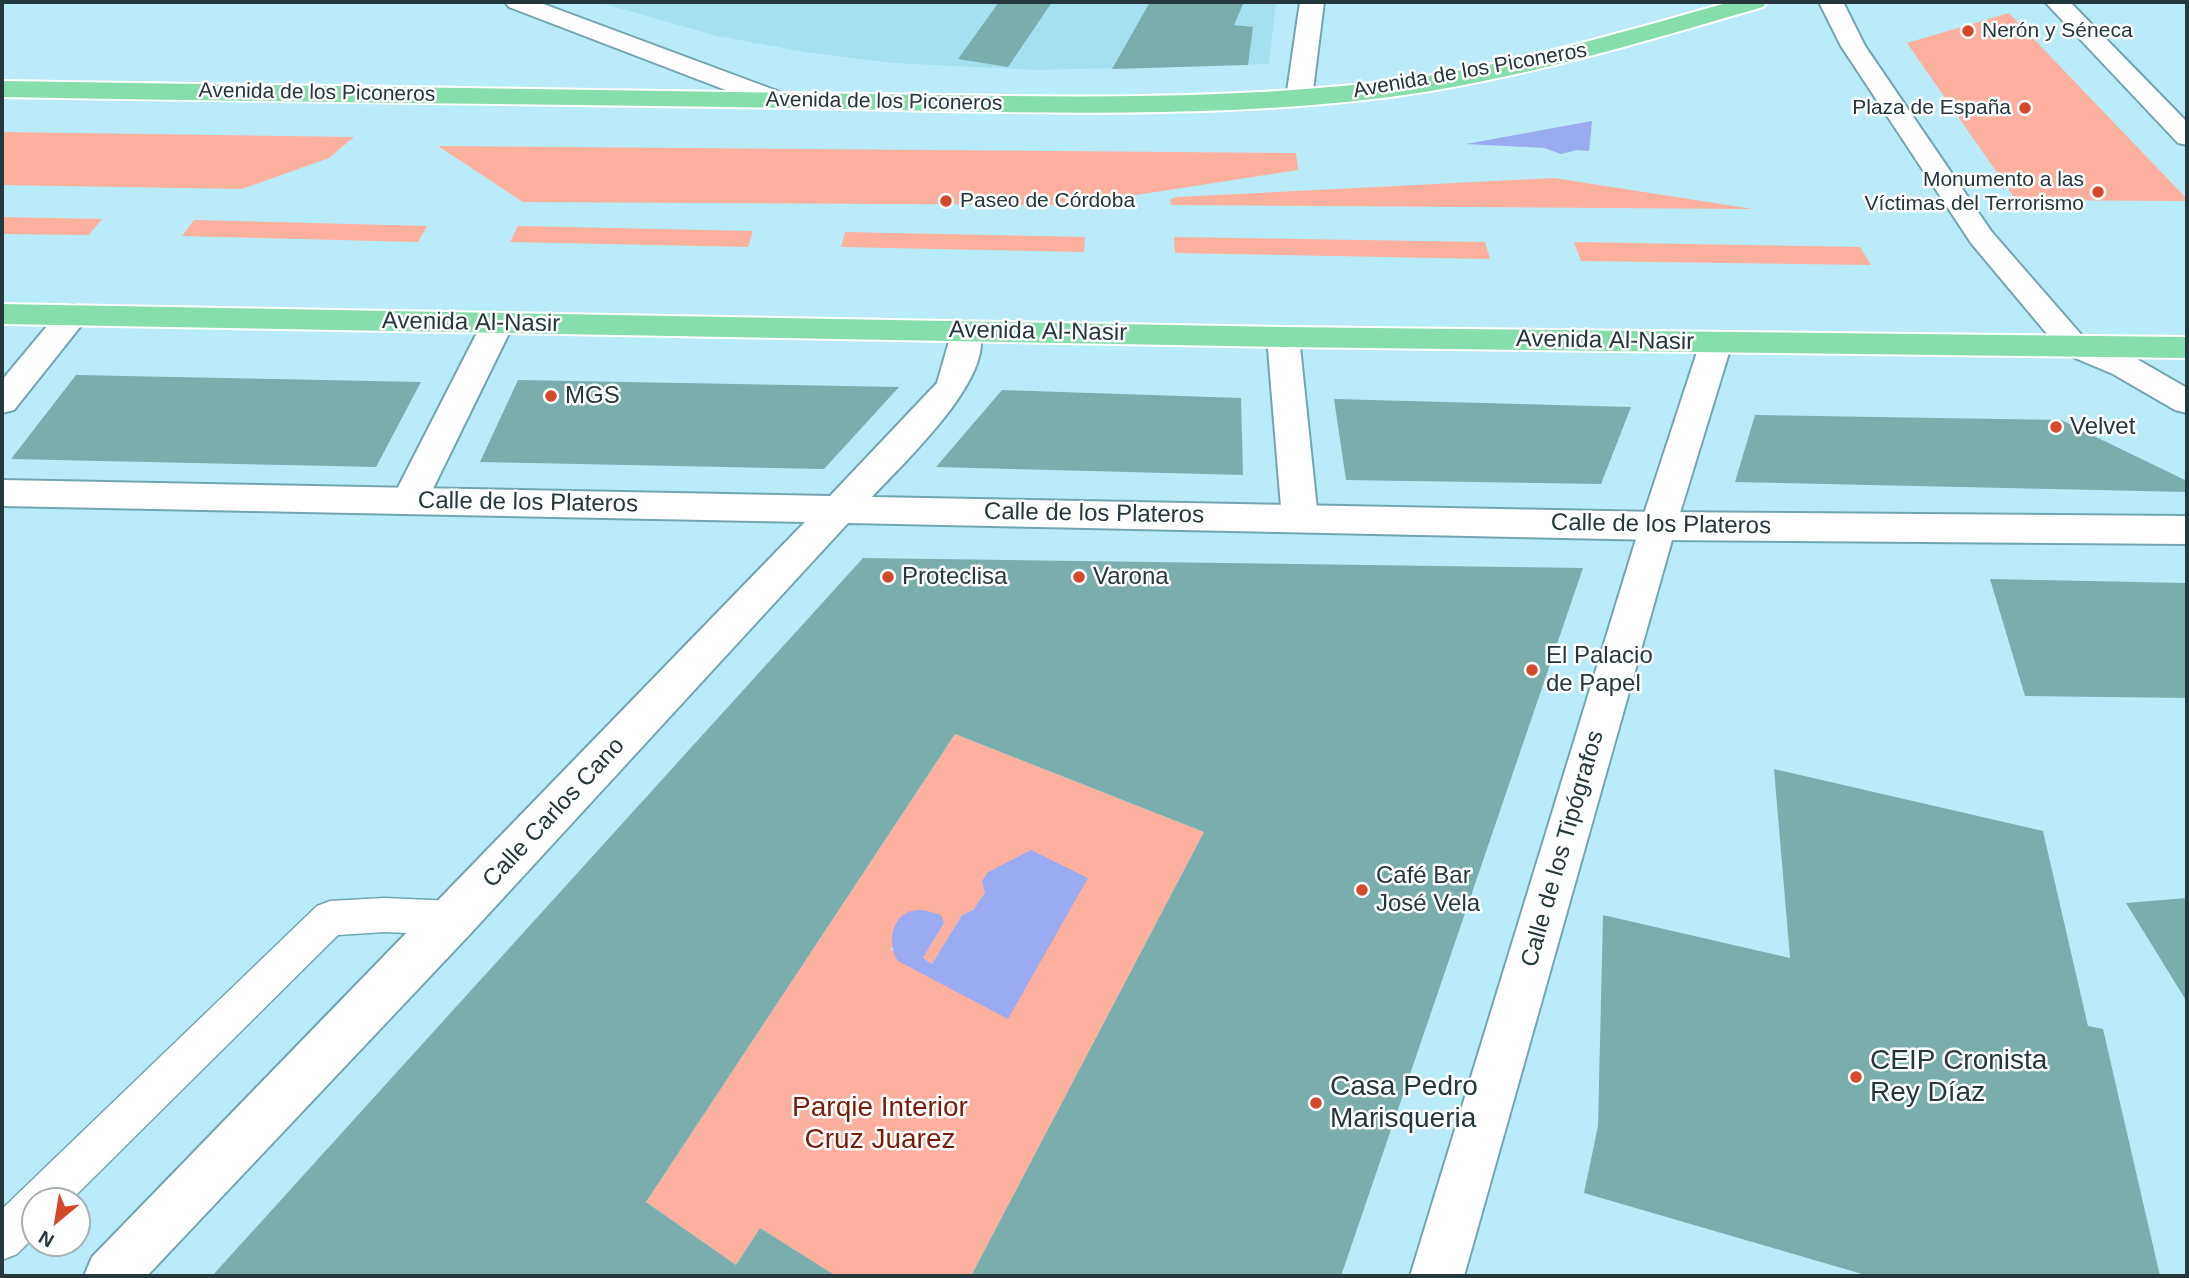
<!DOCTYPE html>
<html>
<head>
<meta charset="utf-8">
<style>
  body { margin:0 }
  #map { position:relative; width:2189px; height:1278px; overflow:hidden; background:#b9ecf8; font-family:Arial,sans-serif }
  canvas { display:block }
  .frame { position:absolute; inset:0; border:4px solid #23373c; pointer-events:none }
  .north { position:absolute; left:21px; top:1187px; width:70px; height:70px; box-sizing:border-box; background:#fff; border:2px solid #a7afb1; border-radius:50%; rotate:210deg; font-size:19px; font-weight:700; line-height:28px; text-align:center; color:#23373c }
  .north::after { content:''; display:block; margin:auto; width:24px; height:32px; background:#d4492c; clip-path:polygon(50% 0,100% 100%,50% 72%,0 100%) }
</style>
</head>
<body>
<div id="map">
<canvas width="2189" height="1278"></canvas>
<div class="frame"></div>
<div class="north">N</div>
</div>
<script>
const context = document.querySelector('canvas').getContext('2d');
context.lineJoin = 'round';
function fillPath(path, color) { context.fillStyle = color; context.fill(path, 'evenodd'); }
function strokePath(path, color, width, dash) { context.strokeStyle = color; context.lineWidth = width; context.lineCap = dash ? 'butt' : 'round'; context.setLineDash(dash || []); context.stroke(path); }
function label(font, color, halo, rows, align = 'center') {
  context.font = font + ' Arial,sans-serif'; context.lineWidth = 5; context.setLineDash([]); context.textBaseline = 'middle'; context.strokeStyle = halo; context.fillStyle = color; for (const [text, x, y, turn = 0] of rows) {
    context.save(); context.translate(x, y); context.rotate((+turn || 0) * Math.PI / 180); context.textAlign = isNaN(turn) ? turn : align; if (halo) context.strokeText(text, 0, 0); context.fillText(text, 0, 0); context.restore();
  }
}
fillPath(new Path2D(`
  M598,2H1276L1269,64L1037,70L893,63L805,52L717,36Z`), '#a3e1ef');
fillPath(new Path2D(`
  M2009,13L2187,199V201L2016,200L1907,43Z
  M2,132L354,137L329,158L242,189L2,185Z
  M438,146L1296,153L1298,170L1072,205L523,202Z
  M1554,178L1753,209L1171,205L1170,199L1178,197Z
  M2,217L102,219L89,235L2,234Z
  M194,220L427,226L418,242L182,236Z
  M518,226L753,231L748,247L510,242Z
  M845,232L1085,237L1084,252L841,247Z
  M1174,237L1485,242L1490,259L1175,253Z
  M1574,242L1860,247L1871,265L1581,261Z
  M955,734L1204,832L971,1276H835L760,1228L736,1265L646,1202ZM985,893L1008,1018L890,949L944,923L923,958L932,964L962,915L973,910Z`), '#feb09e');
fillPath(new Path2D(`
  M1592,121L1589,151L1577,150L1561,154L1544,148L1466,144Z
  M1031,850L1088,878L1008,1019L898,961C886,943 892,910 919,910C926,910 934,913 941,915L944,923L923,958L932,964L962,915L973,910L985,893L982,881L988,872Z`), '#9aabf1');
fillPath(new Path2D(`
  M999,2H1052L1008,67L958,59Z
  M1150,2H1244L1234,25L1253,27L1248,65L1112,69Z
  M76,375L421,382L376,467L11,459Z
  M518,380L899,387L824,469L480,462Z
  M1002,390L1241,398L1243,475L936,467Z
  M1334,399L1631,407L1601,484L1346,480Z
  M1755,415L2061,420L2187,481V492L1735,482Z
  M863,558L1583,568L1341,1276H971L1204,832L955,734L646,1202L736,1265L760,1228L836,1276H212Z
  M1990,579L2187,583V698L2025,696Z
  M1774,769L2043,831L2088,1026L2103,1029L2160,1276H1869L1584,1193L1598,1126L1603,915L1790,958Z
  M2187,898V1002L2126,903Z`), '#7aaead');
const service = new Path2D(`
  M384,898L455,901L468,906L473,918L468,930L455,935L384,932L338,935L70,1201H35V1236L17,1254L2,1260V1209L317,906L330,901Z`);
const pedestrian = new Path2D(`
  M498,313L509,316L514,323L427,501L421,510L409,514L397,510L391,501L482,323L487,316Z
  M1283,327L1294,330L1299,337L1318,519L1313,528L1300,532L1287,528L1282,519L1267,337L1272,330Z`);
const minor = new Path2D(`
  M505,2H538L788,95L792,101L788,107H770L509,7Z
  M1300,2H1324L1312,98L1308,103H1290L1286,98Z
  M73,305L84,308L88,315L84,322L14,410L2,413V380L62,308Z
  M965,321L976,324C1005,370 901,465 872,497L1658,512L2187,516V544L1658,540L848,523L471,933L147,1276H84L92,1257L805,522L2,506V480L830,496L937,383L954,324Z`);
const tertiary = new Path2D(`
  M1716,333L1727,336L1732,343L1676,526L1464,1276H1410L1640,526L1700,343L1705,336Z`);
const secondary = new Path2D(`
  M1819,2H1843L1865,46L1991,231L2085,339L2135,358L2187,388V413L2175,410L2113,374L2063,353L1971,243L1841,46Z
  M2045,2H2070L2187,122V145L2178,143Z`);
const primary = new Path2D(`
  M1730,2H1767L1763,7C1638,43 1512,82 1382,98C1191,121 988,111 795,108C530,104 266,102 2,97V81C267,85 532,89 797,93C991,95 1188,104 1381,82C1500,69 1615,34 1730,2Z
  M2,304L1283,327L2187,337V358L1283,347L2,324Z`);
strokePath(service, '#73a5b0', 3);
strokePath(pedestrian, '#73a5b0', 4);
strokePath(minor, '#73a5b0', 4);
strokePath(tertiary, '#73a5b0', 4);
strokePath(secondary, '#73a5b0', 4);
strokePath(primary, '#fff', 4);
fillPath(service, '#fff');
fillPath(pedestrian, '#fff');
fillPath(minor, '#fff');
fillPath(tertiary, '#fff');
fillPath(secondary, '#fff');
fillPath(primary, '#87dead');
for (const [x, y, r, color] of [
  [1968,31,7,"#d4492c"],
  [2025,108,7,"#d4492c"],
  [2098,192,7,"#d4492c"],
  [946,201,7,"#d4492c"],
  [551,396,7,"#d4492c"],
  [2056,427,7,"#d4492c"],
  [888,577,7,"#d4492c"],
  [1079,577,7,"#d4492c"],
  [1532,670,7,"#d4492c"],
  [1362,890,7,"#d4492c"],
  [1856,1077,7,"#d4492c"],
  [1316,1103,7,"#d4492c"]
]) { const dot = new Path2D(); dot.arc(x, y, r, 0, 2 * Math.PI); context.fillStyle = color; context.fill(dot); strokePath(dot, '#fff', 2.5); }
label('21px', '#23373c', '#fff', [
  ["Nerón y Séneca",1982,31],
  ["Plaza de España",2011,108,"right"],
  ["Monumento a las",2084,180,"right"],
  ["Víctimas del Terrorismo",2084,204,"right"],
  ["Paseo de Córdoba",960,201]
], 'left');
label('21px', '#23373c', '#fff', [
  ["Avenida de los Piconeros",1470,71,-10],
  ["Avenida de los Piconeros",317,93,1],
  ["Avenida de los Piconeros",884,102,1]
]);
label('24px', '#23373c', '#fff', [
  ["Avenida Al-Nasir",471,323,1],
  ["Avenida Al-Nasir",1038,332,1],
  ["Avenida Al-Nasir",1605,341,1],
  ["Calle de los Plateros",528,503,1],
  ["Calle de los Plateros",1094,514,1],
  ["Calle de los Plateros",1661,525,1],
  ["Calle Carlos Cano",554,813,-47],
  ["Calle de los Tipógrafos",1563,849,-74]
]);
label('24px', '#23373c', '#fff', [
  ["MGS",565,396],
  ["Velvet",2070,427],
  ["Proteclisa",902,577],
  ["Varona",1093,577],
  ["El Palacio",1546,656],
  ["de Papel",1546,684],
  ["Café Bar",1376,876],
  ["José Vela",1376,904]
], 'left');
label('28px', '#23373c', '#fff', [
  ["CEIP Cronista",1870,1061],
  ["Rey Díaz",1870,1093],
  ["Casa Pedro",1330,1087],
  ["Marisqueria",1330,1119]
], 'left');
label('28px', '#7a1b05', '#fff', [
  ["Parqie Interior",880,1108],
  ["Cruz Juarez",880,1140]
]);
</script>
</body>
</html>
